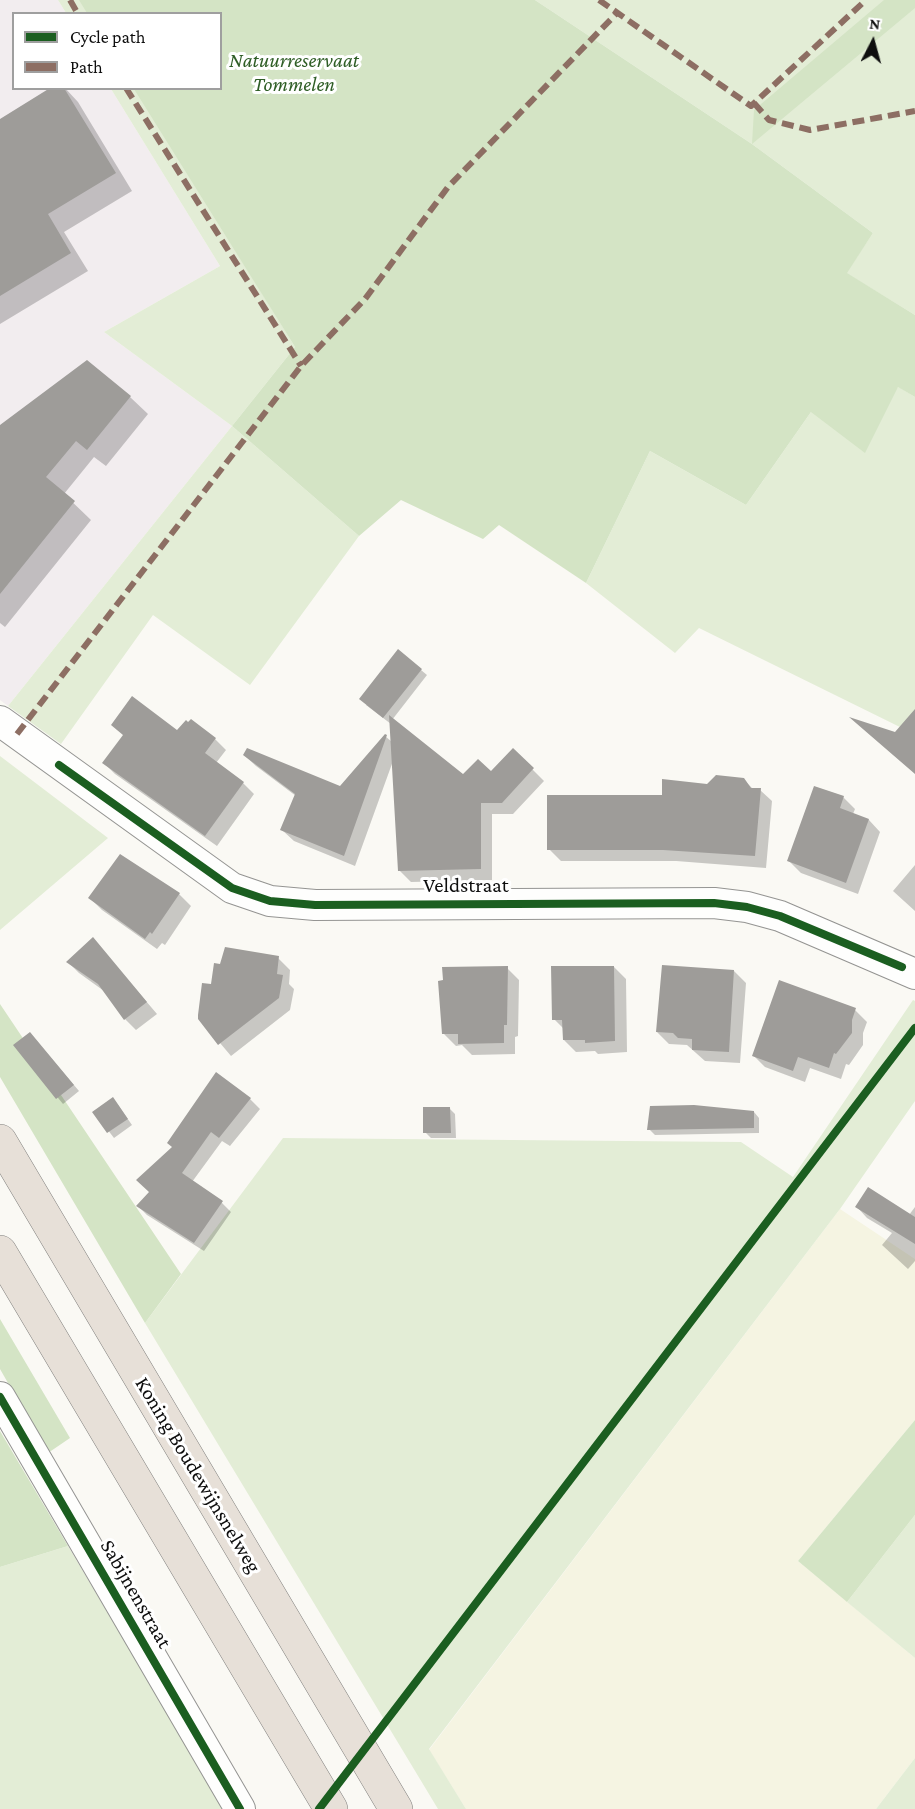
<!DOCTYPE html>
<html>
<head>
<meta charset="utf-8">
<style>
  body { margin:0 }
  #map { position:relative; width:915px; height:1809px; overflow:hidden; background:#faf9f4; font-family:"Crimson Pro",serif }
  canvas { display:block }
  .legend { position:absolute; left:12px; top:12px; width:210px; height:78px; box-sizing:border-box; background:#fff; border:2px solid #9f9f9f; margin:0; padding:8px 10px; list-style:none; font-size:18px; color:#0e0e0e }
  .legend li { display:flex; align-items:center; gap:12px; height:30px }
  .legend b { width:30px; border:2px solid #9f9f9f }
  .north { position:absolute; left:843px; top:12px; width:60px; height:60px; -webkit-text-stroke:4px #fff; paint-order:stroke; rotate:6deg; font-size:16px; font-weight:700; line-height:24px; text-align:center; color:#0e0e0e }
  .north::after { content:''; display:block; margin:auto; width:21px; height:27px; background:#0e0e0e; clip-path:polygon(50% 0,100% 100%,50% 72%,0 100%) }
</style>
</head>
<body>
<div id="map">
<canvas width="915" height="1809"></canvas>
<ul class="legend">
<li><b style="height:8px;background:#1b5e20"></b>Cycle path</li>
<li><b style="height:8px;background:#8d6e63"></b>Path</li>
</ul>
<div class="north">N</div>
</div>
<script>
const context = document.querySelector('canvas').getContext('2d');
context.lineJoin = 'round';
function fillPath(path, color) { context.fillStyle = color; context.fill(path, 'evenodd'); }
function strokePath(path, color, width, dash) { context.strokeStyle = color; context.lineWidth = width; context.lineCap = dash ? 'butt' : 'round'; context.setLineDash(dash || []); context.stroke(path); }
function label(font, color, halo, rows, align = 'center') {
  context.font = font + ' "Crimson Pro",serif'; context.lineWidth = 6; context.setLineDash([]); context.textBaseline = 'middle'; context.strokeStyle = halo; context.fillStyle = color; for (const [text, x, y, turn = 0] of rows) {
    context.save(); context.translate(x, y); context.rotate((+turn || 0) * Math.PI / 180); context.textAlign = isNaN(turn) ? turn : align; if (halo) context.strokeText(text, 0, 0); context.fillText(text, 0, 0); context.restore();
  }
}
fillPath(new Path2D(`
  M0,0H58L66,13L14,14V88L111,89L220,266L104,332L232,426L8,706L0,700Z`), '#f2edef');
fillPath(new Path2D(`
  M840,1209L915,1259V1420L798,1561L915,1658V1758L876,1809H466L429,1750Z`), '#f5f4e2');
fillPath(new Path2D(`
  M58,0H482L219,223L295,347L232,426L359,536L250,685L153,615L61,744L8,706L232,426L104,332L220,266L111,89L220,88V14L66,13Z
  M535,0H915V315L846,273L873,233L752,144Z
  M899,387L915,397V718L906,730L699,628L675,653L586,583L650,451L746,505L811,412Z
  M0,756L108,838L0,930Z
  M913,1000L915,1001V1101L840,1209L429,1749L466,1809H438L145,1323L283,1138L741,1142L793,1177Z
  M915,1515V1658L847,1602Z
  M68,1546L224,1809H0V1567Z
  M915,1758V1809H876Z`), '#e3edd6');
fillPath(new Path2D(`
  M79,0H535L752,144L754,110L884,0H915V8L752,144L873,233L847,273L915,315V397L898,387L865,453L811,412L746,505L650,451L586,583L499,525L483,539L401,500L359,536L232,426L295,347L134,89L220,88V14L87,13Z
  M0,1004L181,1274L145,1323L0,1077Z
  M0,1319L70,1438L48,1453L0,1369Z
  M915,1420V1515L847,1602L798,1561Z
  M0,1431L68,1546L0,1567Z`), '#d4e4c5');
fillPath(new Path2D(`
  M53,88H65L78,102L132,191L64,232L88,271L0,324V121Z
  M130,397L148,414L106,466L94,457L64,494L91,520L5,627L0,623V427Z
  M421,670L427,675L392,720L463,776L491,773L513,750L544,781L513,814H492V880L411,882L399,870L393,761L355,866L294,841L282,830L296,796L256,766L244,755L341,788L385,736L392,742L391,724L366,705Z
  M177,733L215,739L226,750L216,763L243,783L254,794L217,846L115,774L104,763Z
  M743,779L753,789L760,790L772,801L766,868L676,861H561L549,849L663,797L707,786Z
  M843,797L855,809L853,814L869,820L880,832L858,894L801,873L789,861Z
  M915,865V911L893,891Z
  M179,894L191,906L165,945L162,943L157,949L102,910L90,898Z
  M93,939L157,1014L136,1030L125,1019L104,991L79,973L68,962Z
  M278,958L290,970L289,984L294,989L290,1010L231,1056L199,1018L221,965Z
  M614,967L626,979L627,1052L598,1054L595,1051L576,1052L564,1040V1029L554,1019Z
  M507,968L519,980L518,1036L515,1037V1054L472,1055L462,1045L456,1046L444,1034V981Z
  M734,971L746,983L740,1063L705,1061L687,1045L669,1044L657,1032Z
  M855,1010L867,1022L863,1033V1045L849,1065L846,1064L841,1079L810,1068L805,1082L765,1067L753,1055Z
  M35,1039L79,1091L63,1104L15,1045Z
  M216,1074L250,1099L260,1109L230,1146L222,1141L192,1182L222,1203L231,1212L204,1251L147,1215L138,1206L151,1192Z
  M118,1105L132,1125L114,1138L94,1112Z
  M449,1108L455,1114L456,1138H431L425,1132Z
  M754,1112L759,1118V1133L655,1135L649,1129Z
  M857,1207L909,1215L915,1207V1261L908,1269L882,1245L892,1233L867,1218Z`), '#0003');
fillPath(new Path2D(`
  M50,88H64L116,173L48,214L71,253L0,296V119Z
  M87,360L131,396L87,450L76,441L46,477L75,501L0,594V425Z
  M398,649L422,669L383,718L359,699Z
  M132,696L177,730L186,720L188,722L191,719L216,738L205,753L244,782L205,836L102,763L123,735L111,725Z
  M915,709V774L849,717L895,732Z
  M389,715L463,774L478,759L491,771L513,748L534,768L502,803H481V869L398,871Z
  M385,734L387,735L344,856L280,830L295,794L243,755L247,748L340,786Z
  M716,775L744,778L751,788H761L755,856L663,850H547V795H662V779L707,784Z
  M814,786L844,796L840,808L869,819L846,883L787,861Z
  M120,854L180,893L152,934L150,932L145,939L88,898Z
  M93,937L147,1002L124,1020L98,984L66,962Z
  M225,947L279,956L277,974L283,975L279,998L218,1045L198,1019V1015L202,983L211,984L214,963L220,964Z
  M662,965L734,970L729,1052L692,1050V1039L678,1038L673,1033L656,1032Z
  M508,966L507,1025H504V1043L458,1044V1034H442L438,981L443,980L442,967Z
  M551,966H614L615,1041L585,1043V1040H563L562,1020H552Z
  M779,980L856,1008L852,1020V1033L836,1054L834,1053L829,1068L798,1057L793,1071L752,1056Z
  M30,1032L74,1085L56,1099L13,1045Z
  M216,1072L251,1098L219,1138L211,1132L182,1173L223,1201L194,1243L136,1206L149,1192L136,1180L172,1147L167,1143Z
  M113,1097L128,1119L107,1133L92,1112Z
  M694,1105L754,1111V1128L647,1130L650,1106Z
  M423,1107H450L451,1133H423Z
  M868,1187L915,1217V1244L855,1207Z`), '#9e9c99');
const street = new Path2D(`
  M0,721L232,888L270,901L315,905L714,903L747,907L780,916L915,974
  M0,1397L240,1809`);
const highway = new Path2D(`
  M0,1141L396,1809
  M0,1252L331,1809`);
strokePath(street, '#949492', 32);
strokePath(highway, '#82817f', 34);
strokePath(street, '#fefefd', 30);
strokePath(highway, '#e7e0d8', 33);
strokePath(new Path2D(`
  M70,0L78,14
  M599,0L751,106L866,0
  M126,88L301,366
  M754,103L769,120L810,130L915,111
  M17,734L301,366L365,299L448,187L618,12`), '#8d6e63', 6, [12, 6]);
strokePath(new Path2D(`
  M59,765L232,888L270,901L315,905L714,903L747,907L780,916L902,967
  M0,1397L240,1809
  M319,1809L915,1028`), '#1b5e20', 8);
label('italic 21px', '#2f5e26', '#fff', [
  ["Natuurreservaat",294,61],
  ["Tommelen",294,85]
]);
label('21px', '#0e0e0e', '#fff', [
  ["Veldstraat",466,886],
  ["Koning Boudewijnsnelweg",198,1475,59],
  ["Sabijnenstraat",136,1594,60]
]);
</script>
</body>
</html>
